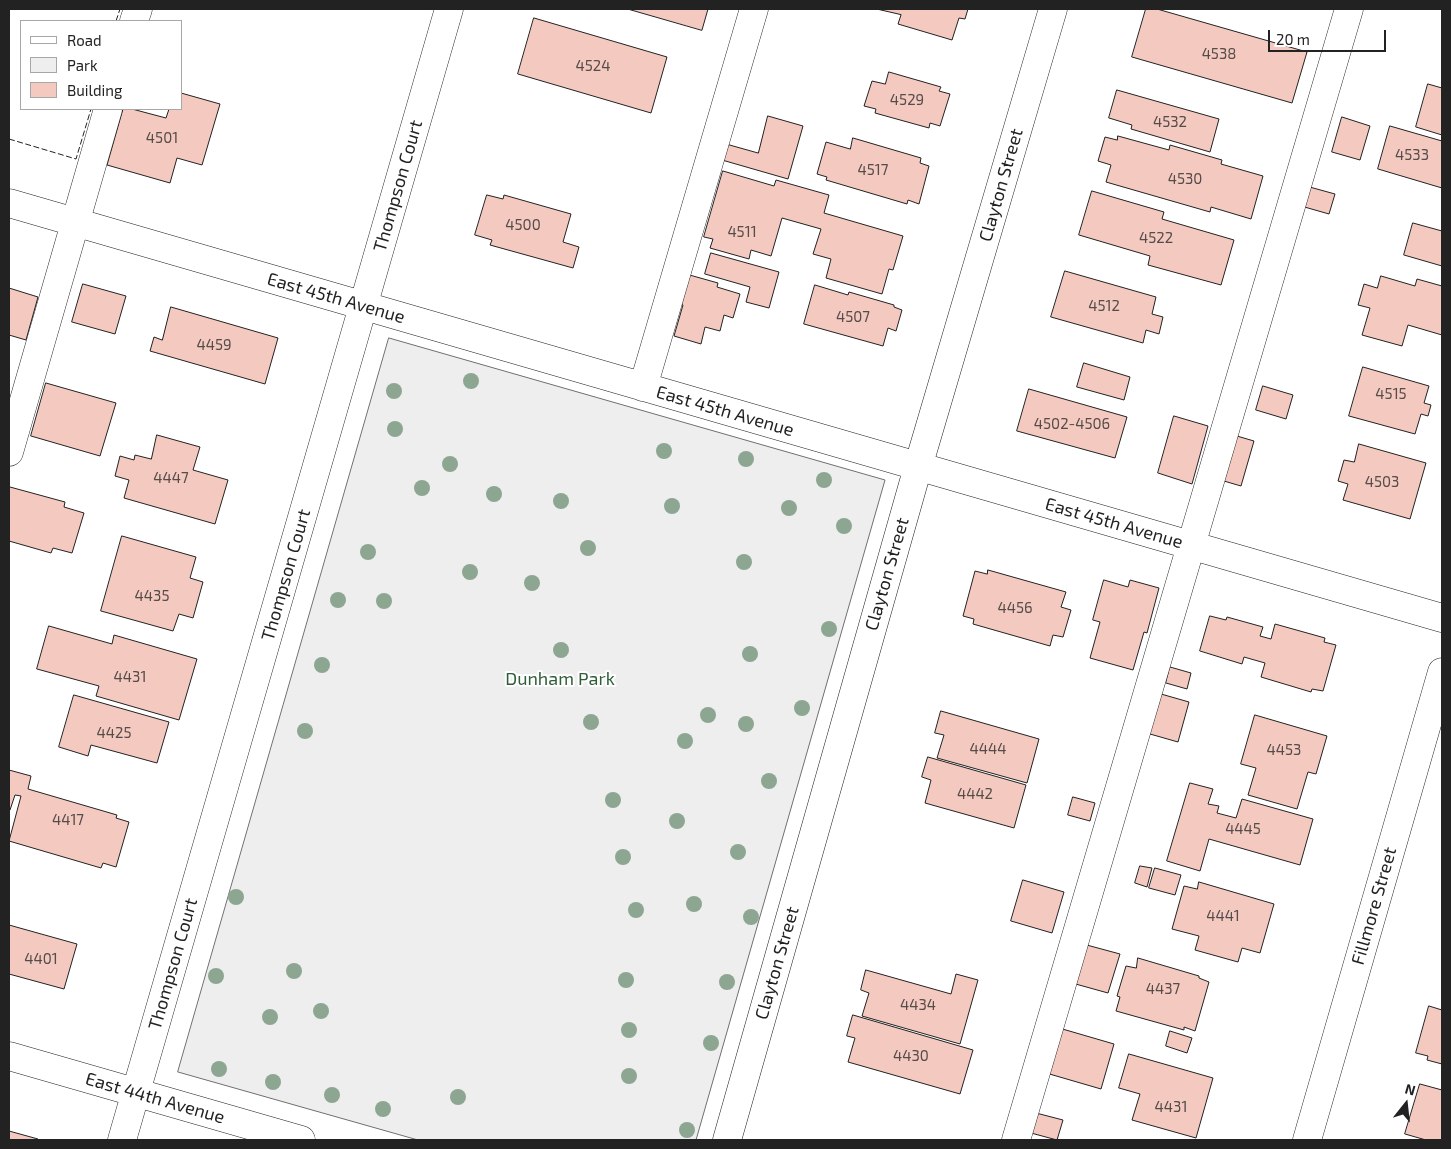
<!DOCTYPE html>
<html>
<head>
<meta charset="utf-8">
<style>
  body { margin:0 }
  #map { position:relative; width:1451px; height:1149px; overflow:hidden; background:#fff; font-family:"Exo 2",sans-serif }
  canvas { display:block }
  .frame { position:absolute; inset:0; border:10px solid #222; pointer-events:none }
  .legend { position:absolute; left:20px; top:20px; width:162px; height:90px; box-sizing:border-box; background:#fff; border:1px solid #a7a7a7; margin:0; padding:6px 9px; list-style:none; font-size:15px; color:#222 }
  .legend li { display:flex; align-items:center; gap:10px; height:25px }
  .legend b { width:25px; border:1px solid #a7a7a7 }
  .north { position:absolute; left:1381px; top:1079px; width:50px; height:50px; -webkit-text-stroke:4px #fff; paint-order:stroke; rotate:16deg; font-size:14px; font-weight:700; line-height:20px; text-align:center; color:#222 }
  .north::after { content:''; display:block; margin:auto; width:18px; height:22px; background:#222; clip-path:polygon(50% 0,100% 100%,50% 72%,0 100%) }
  .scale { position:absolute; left:1268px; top:30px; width:118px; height:22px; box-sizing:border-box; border:2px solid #222; border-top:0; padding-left:6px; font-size:15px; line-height:18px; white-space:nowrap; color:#222; -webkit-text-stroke:4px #fff; paint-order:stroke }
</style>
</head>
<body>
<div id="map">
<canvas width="1451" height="1149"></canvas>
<div class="frame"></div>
<ul class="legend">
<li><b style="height:6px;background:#fff"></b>Road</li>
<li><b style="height:14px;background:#eee"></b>Park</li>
<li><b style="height:14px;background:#f3c9c0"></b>Building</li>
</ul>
<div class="north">N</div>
<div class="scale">20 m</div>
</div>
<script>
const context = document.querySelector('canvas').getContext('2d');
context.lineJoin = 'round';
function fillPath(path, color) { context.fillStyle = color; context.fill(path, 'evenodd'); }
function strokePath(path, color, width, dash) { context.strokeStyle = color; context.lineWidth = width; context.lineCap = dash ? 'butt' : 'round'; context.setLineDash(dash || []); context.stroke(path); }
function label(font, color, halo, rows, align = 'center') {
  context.font = font + ' "Exo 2",sans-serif'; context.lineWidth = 4; context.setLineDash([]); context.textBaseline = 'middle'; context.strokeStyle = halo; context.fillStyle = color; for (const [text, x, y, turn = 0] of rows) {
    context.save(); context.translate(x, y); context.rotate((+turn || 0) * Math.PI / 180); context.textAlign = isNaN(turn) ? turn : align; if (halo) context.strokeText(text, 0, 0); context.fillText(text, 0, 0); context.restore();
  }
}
const green = new Path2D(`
  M389,338L885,480L696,1140H418L178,1072Z`);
fillPath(green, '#eee');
strokePath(green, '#6f6f6f', 1);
const building = new Path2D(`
  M628,9H708L702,30Z
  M877,9H968L965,19L959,18L952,40L898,24L901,15Z
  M1146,9H1157L1307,52L1292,103L1132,57Z
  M534,18L667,57L651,113L518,74Z
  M889,72L941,87L939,91L950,94L940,126L930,123L929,128L875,113L876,109L864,106L872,81L885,84Z
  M1428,84L1442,88V135L1416,127Z
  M1117,90L1219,119L1210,152L1131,129L1132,125L1109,118Z
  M181,93L220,104L202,165L177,158L170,183L107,165L123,109H132L166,118L169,109H181Z
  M768,116L803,126L788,179L722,160L726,144L758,153Z
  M1342,117L1370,126L1360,160L1332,152Z
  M1390,126L1442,141V188L1378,169Z
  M1118,136L1169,150L1170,145L1222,160L1221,164L1263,176L1251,219L1211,207L1210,212L1106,182L1111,165L1098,161L1105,137L1117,140Z
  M853,138L921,158L920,163L929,166L919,204L908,200L907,204L826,180L827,177L817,174L826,142L850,149Z
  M723,171L774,186L776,180L829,195L824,213L903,236L893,270L889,269L882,294L826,278L831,259L813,254L821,229L782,218L771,256L751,250L749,259L710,248L713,239L704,237Z
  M1306,186L1335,194L1329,214L1301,206Z
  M1092,191L1164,212L1162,219L1234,240L1221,285L1148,265L1150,256L1079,235Z
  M487,195L503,199L504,195L571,214L563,242L579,247L573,268L490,245L492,240L475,235Z
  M1413,223L1442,231V266L1404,255Z
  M711,253L779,272L769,308L746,302L750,287L705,274Z
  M1065,271L1156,297L1152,314L1163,317L1159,334L1146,330L1143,343L1051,317Z
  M686,274L718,283L717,287L740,294L733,318L724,315L720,331L705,327L701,344L674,336L683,305L678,303Z
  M1381,276L1415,286L1417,279L1442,286V335L1408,325L1402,346L1362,335L1370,308L1358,305L1364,284L1377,288Z
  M83,284L126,296L115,334L72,322Z
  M815,285L848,295L849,292L894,305V307L902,310L896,331L888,328L883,346L804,324Z
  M9,288L38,297L26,340L9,335Z
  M171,307L278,338L265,384L150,351L154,337L162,340Z
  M1084,363L1130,377L1124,400L1077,387Z
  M1363,367L1429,386L1424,403L1431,405L1428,416L1421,414L1415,434L1349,416Z
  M46,383L116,403L100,456L31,436Z
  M1263,386L1293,395L1286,419L1256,410Z
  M1029,389L1127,417L1115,458L1017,431Z
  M1174,416L1208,426L1192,484L1158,473Z
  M1230,434L1254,441L1241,486L1217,479Z
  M157,435L200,447L193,470L228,480L215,524L124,498L129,480L115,476L120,456L134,460L135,455L151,459Z
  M1359,444L1426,463L1410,519L1343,500L1348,484L1338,481L1344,460L1354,462Z
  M10,487L65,502L64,507L84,513L72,553L53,548L51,553L9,541V492Z
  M122,536L196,557L190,578L203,582L193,618L179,614L173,631L101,611Z
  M988,570L1066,592L1061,607L1071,610L1063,637L1053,635L1050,646L973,624L974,619L963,616L975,571L987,574Z
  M1104,580L1128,587L1130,580L1159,588L1147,633L1144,632L1133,670L1090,658L1100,622L1093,620Z
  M1210,616L1226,620L1227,617L1263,627L1260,636L1271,639L1275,624L1325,638L1324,642L1336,645L1323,691L1312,689L1311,692L1261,677L1265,663L1244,657L1242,664L1200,651Z
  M49,626L112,644L114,635L197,659L179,720L96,696L99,686L37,669Z
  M1170,667L1191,673L1187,689L1166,683Z
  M1154,692L1189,702L1178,742L1143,732Z
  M74,695L169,722L157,763L91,745L88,756L59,747Z
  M941,711L1039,739L1027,783L937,758L944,735L935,733Z
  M1255,715L1327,736L1316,774L1308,772L1297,809L1248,795L1256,768L1241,764Z
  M928,757L1026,785L1014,828L925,803L931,780L922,777Z
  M9,770L31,776L28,789L117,815L116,818L129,822L116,867L103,863L101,868L9,841L21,796L15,795L10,810H9Z
  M1190,783L1213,789L1208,804L1219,806L1217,813L1236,818L1242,799L1313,819L1300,865L1209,839L1200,871L1167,861Z
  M1073,797L1095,803L1090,821L1068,815Z
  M1140,866L1152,868L1147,887L1135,883Z
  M1155,868L1181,875L1175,895L1149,888Z
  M1023,880L1064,892L1052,933L1011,921Z
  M1199,882L1274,904L1260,953L1242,948L1238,962L1195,950L1199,936L1172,929L1184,886L1197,889Z
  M9,925L77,944L64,989L9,974Z
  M1083,944L1120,954L1108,993L1072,983Z
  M1138,958L1199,976V978L1209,982L1195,1031L1184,1027V1030L1116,1011L1120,997L1117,996L1126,966L1136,968Z
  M866,970L951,994L956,974L978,980L960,1044L862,1016L869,993L861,990Z
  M1429,1006L1442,1010V1008V1064L1427,1060L1428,1056L1416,1053Z
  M853,1015L973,1050L960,1094L848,1062L855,1038L847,1036Z
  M1059,1028L1114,1044L1101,1089L1046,1073Z
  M1170,1031L1192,1038L1187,1053L1166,1046Z
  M1129,1054L1213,1078L1196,1138L1132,1120L1140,1094L1119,1088Z
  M1420,1084L1442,1090V1140H1426L1405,1134Z
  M1036,1113L1063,1120L1057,1140L1031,1133Z
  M9,1131L38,1139V1140H9Z`);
fillPath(building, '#f3c9c0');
strokePath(building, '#222', 1);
const minor = new Path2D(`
  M134,21L138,9
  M9,203L1442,618
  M643,387L754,9
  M9,452L108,109
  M9,1056L301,1140
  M122,1140L449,9
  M727,1140L918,467L1053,9
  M1016,1140L1349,9
  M1307,1140L1442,672`);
strokePath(minor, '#222', 29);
strokePath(minor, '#fff', 28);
strokePath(new Path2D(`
  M116,21L120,9
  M9,139L76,159L91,109`), '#222', 1, [6, 2.5]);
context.fillStyle = '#8da692';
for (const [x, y] of [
  [471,381],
  [394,391],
  [395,429],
  [664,451],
  [746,459],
  [450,464],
  [824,480],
  [422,488],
  [494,494],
  [561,501],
  [672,506],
  [789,508],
  [844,526],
  [588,548],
  [368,552],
  [744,562],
  [470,572],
  [532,583],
  [338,600],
  [384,601],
  [829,629],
  [561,650],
  [750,654],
  [322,665],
  [802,708],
  [708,715],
  [591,722],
  [746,724],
  [305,731],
  [685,741],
  [769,781],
  [613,800],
  [677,821],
  [738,852],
  [623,857],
  [236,897],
  [694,904],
  [636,910],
  [751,917],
  [294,971],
  [216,976],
  [626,980],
  [727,982],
  [321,1011],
  [270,1017],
  [629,1030],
  [711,1043],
  [219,1069],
  [629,1076],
  [273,1082],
  [332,1095],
  [458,1097],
  [383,1109],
  [687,1130]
]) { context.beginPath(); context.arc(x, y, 8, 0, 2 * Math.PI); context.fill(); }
label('15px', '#564c4a', null, [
  ["4538",1219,54],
  ["4524",593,66],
  ["4529",907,100],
  ["4532",1170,122],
  ["4501",162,138],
  ["4533",1412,155],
  ["4517",873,170],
  ["4530",1185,179],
  ["4500",523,225],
  ["4511",742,232],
  ["4522",1156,238],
  ["4512",1104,306],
  ["4507",853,317],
  ["4459",214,345],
  ["4515",1391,394],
  ["4502-4506",1072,424],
  ["4447",171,478],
  ["4503",1382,482],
  ["4435",152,596],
  ["4456",1015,608],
  ["4431",130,677],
  ["4425",114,733],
  ["4444",988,749],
  ["4453",1284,750],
  ["4442",975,794],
  ["4417",68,820],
  ["4445",1243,829],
  ["4441",1223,916],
  ["4401",41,959],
  ["4437",1163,989],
  ["4434",918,1005],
  ["4430",911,1056],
  ["4431",1171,1107]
]);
label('18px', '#222', '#fff', [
  ["Clayton Street",1001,185,-74],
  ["Thompson Court",398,186,-74],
  ["East 45th Avenue",336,298,16],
  ["East 45th Avenue",725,411,16],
  ["East 45th Avenue",1114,523,16],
  ["Clayton Street",887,574,-74],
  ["Thompson Court",286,575,-74],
  ["Fillmore Street",1374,906,-74],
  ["Clayton Street",777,963,-74],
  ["Thompson Court",173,964,-74],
  ["East 44th Avenue",155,1098,16]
]);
label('18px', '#2f5e38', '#fff', [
  ["Dunham Park",560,679]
]);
</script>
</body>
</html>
